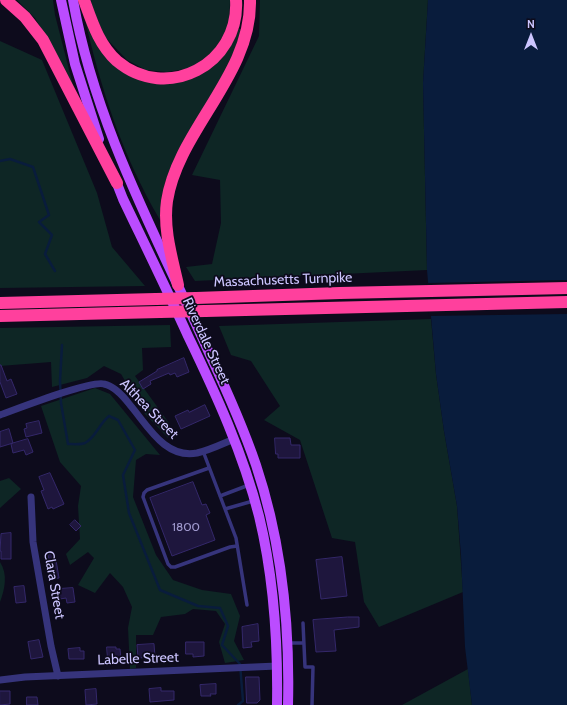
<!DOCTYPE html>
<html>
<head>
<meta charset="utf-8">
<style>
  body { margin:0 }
  #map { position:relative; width:567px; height:705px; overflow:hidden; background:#0d0b1c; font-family:Cabin,sans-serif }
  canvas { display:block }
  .north { position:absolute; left:511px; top:16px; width:40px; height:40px; -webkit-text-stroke:3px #0d0b1c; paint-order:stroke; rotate:0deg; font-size:11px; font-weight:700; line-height:16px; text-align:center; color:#ccc5ff }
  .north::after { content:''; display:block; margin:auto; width:14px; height:18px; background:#ccc5ff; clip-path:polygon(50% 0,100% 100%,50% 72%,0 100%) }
</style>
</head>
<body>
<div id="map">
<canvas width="567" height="705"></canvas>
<div class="north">N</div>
</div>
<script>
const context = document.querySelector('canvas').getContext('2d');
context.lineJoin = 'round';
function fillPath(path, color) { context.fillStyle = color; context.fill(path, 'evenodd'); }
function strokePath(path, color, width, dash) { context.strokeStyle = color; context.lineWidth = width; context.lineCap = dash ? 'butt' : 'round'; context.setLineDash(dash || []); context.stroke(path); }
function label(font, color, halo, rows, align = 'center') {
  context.font = font + ' Cabin,sans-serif'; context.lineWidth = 3.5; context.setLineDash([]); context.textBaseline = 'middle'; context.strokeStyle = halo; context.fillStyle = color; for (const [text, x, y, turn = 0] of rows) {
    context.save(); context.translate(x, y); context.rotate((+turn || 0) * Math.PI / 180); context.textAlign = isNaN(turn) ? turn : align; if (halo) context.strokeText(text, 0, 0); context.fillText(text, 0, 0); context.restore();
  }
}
fillPath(new Path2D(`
  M17,0H53L55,15L74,89L48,40L35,18Z
  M91,0H230L229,27L213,52L191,68L167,72L146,70L127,60L105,37L92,7Z
  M260,0H428L423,83L427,270L195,281L186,267L212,264L221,223L220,180L192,175L259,36Z
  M84,15L106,57L126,74L149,82L171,83L194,78L215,65L231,45L238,29H241C228,84 186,126 167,177C162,191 161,205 160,220C122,155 100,87 84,15Z
  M0,41L42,60L97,193L112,247L145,286L0,288Z
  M431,319L436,374L444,431L457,506L463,592L379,627L364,602L355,542L332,538L300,440L264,420L280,406L251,361L231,355L219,326Z
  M170,325L171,347L142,348L143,370L135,376L169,423L168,438L145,414L121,374L104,366L87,378L52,387L51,362L0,366V328Z
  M95,388L110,394L160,455L146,454L136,460L133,497L156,555L173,580L202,590L231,594L240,616L234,641L244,660L225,663L219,642L225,624L216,611L193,609L185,614L161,617L153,635H136V668L130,669L128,628L132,607L123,587L110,573L95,593L78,585L94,558L88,552L70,565L66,554L80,539L78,506L81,486L60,462L41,406Z
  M9,478L21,489L0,508V481Z
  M0,562C8,574 5,589 0,602Z
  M468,669L472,705H402Z`), '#0e2625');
fillPath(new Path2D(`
  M428,0H567V705H472L465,647L461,555L457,506L444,431L436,374L427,270L423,83Z`), '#091c3c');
fillPath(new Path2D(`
  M567,280V314L429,316L426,283Z`), '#0d0b1c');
strokePath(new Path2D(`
  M0,161L10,159L33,167L49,215L39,222L52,235L45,254L55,271
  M62,345L60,381L61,403L68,444C73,444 80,445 85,443C96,437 99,424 109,416L118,420L135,450L123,475L129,513L160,590L198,606L220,608L228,626L222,645L240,664L243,701L238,705`), '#091c3c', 2.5);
const building = new Path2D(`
  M184,358L189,372L177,377L175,373L170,375L169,373L150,381L151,384L143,389L139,382L157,371V370Z
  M0,365H1L7,381L11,379L17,394L6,398L0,382Z
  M205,405L210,416L181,429L175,416L188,410L189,412Z
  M39,421L42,433L26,437L24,429L27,428L26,424Z
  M9,429L13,443L0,447V432Z
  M275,438H290L291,445H300V458H278V454H276Z
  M28,439L33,452L26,455L24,450L13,453L11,444Z
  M50,473L64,504L53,509L52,507L48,509L41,491L44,490L39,477Z
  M193,482L202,505L206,504L210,513L206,515L215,540L172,556L150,498Z
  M75,520L81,526L76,531L70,525Z
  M11,533V559H1V551H0L1,534Z
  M55,554L59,578L52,579L51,573L50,574L48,559H49L48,555Z
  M342,557L347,596L321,599L316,560Z
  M24,586L26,602L16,603L14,587Z
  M73,588L75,602L67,603L66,598L60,599L59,589Z
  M348,617H359V627L334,630L336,651L316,652L313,620Z
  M258,624L259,641L251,642L252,647L243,648L242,627Z
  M39,640L43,657L31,659L28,642Z
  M186,642H204V656L193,657V654H186Z
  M154,644L155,657L138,658L137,645Z
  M107,647H116V649H120L121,659H108Z
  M80,648V651H84V659H69L68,649Z
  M246,677H259L260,700L257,703H247Z
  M216,684V694H210L211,696H201L200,685Z
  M161,688V691H174V700L150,702L149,689Z
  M96,689L97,704L86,705L85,690Z
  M0,691H10V704L0,705Z
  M27,697H37L38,705H27Z`);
fillPath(building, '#1e163d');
strokePath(building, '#34286a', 1);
strokePath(new Path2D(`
  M203,451L236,538L247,605
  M209,468L147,490L144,493L143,497L168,564L171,567H175L230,547L237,546
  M220,496L249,485
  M225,509L253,501
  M303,623L305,667H313L312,705
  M289,643H304`), '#36347c', 3.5);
strokePath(new Path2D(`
  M0,415C17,409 91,380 104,384C114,386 124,397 130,405C148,426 165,459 197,453C210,450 222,444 234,439
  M31,497L33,542L51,646L58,676
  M0,680L25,677L277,666`), '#36347c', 7);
strokePath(new Path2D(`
  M61,0L75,64L99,139
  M73,0C95,126 158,239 210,355C227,391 243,427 256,465C282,543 290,624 288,705
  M114,176L123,199C145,245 167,290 188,336C216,394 243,453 259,516C274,578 278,641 277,705`), '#bb4cff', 10);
strokePath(new Path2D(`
  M6,0L25,17L43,40L117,183
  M84,0C92,22 99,45 117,61C167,103 240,64 236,0
  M178,285C172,258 163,229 167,201C178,130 252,75 250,0
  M196,298L340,293L567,288
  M0,303L156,299
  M205,311L567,302
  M0,316L160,312`), '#ff409d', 12);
strokePath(new Path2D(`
  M156,299L196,298
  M160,312L205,311`), '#ff409d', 12);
label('12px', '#a099ce', null, [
  ["1800",186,527]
]);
label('14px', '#ccc5ff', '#0d0b1c', [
  ["Massachusetts Turnpike",283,280,-2],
  ["Riverdale Street",206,341,65],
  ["Althea Street",149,409,46],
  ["Clara Street",54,585,80],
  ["Labelle Street",138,659,-2]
]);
</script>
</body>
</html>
